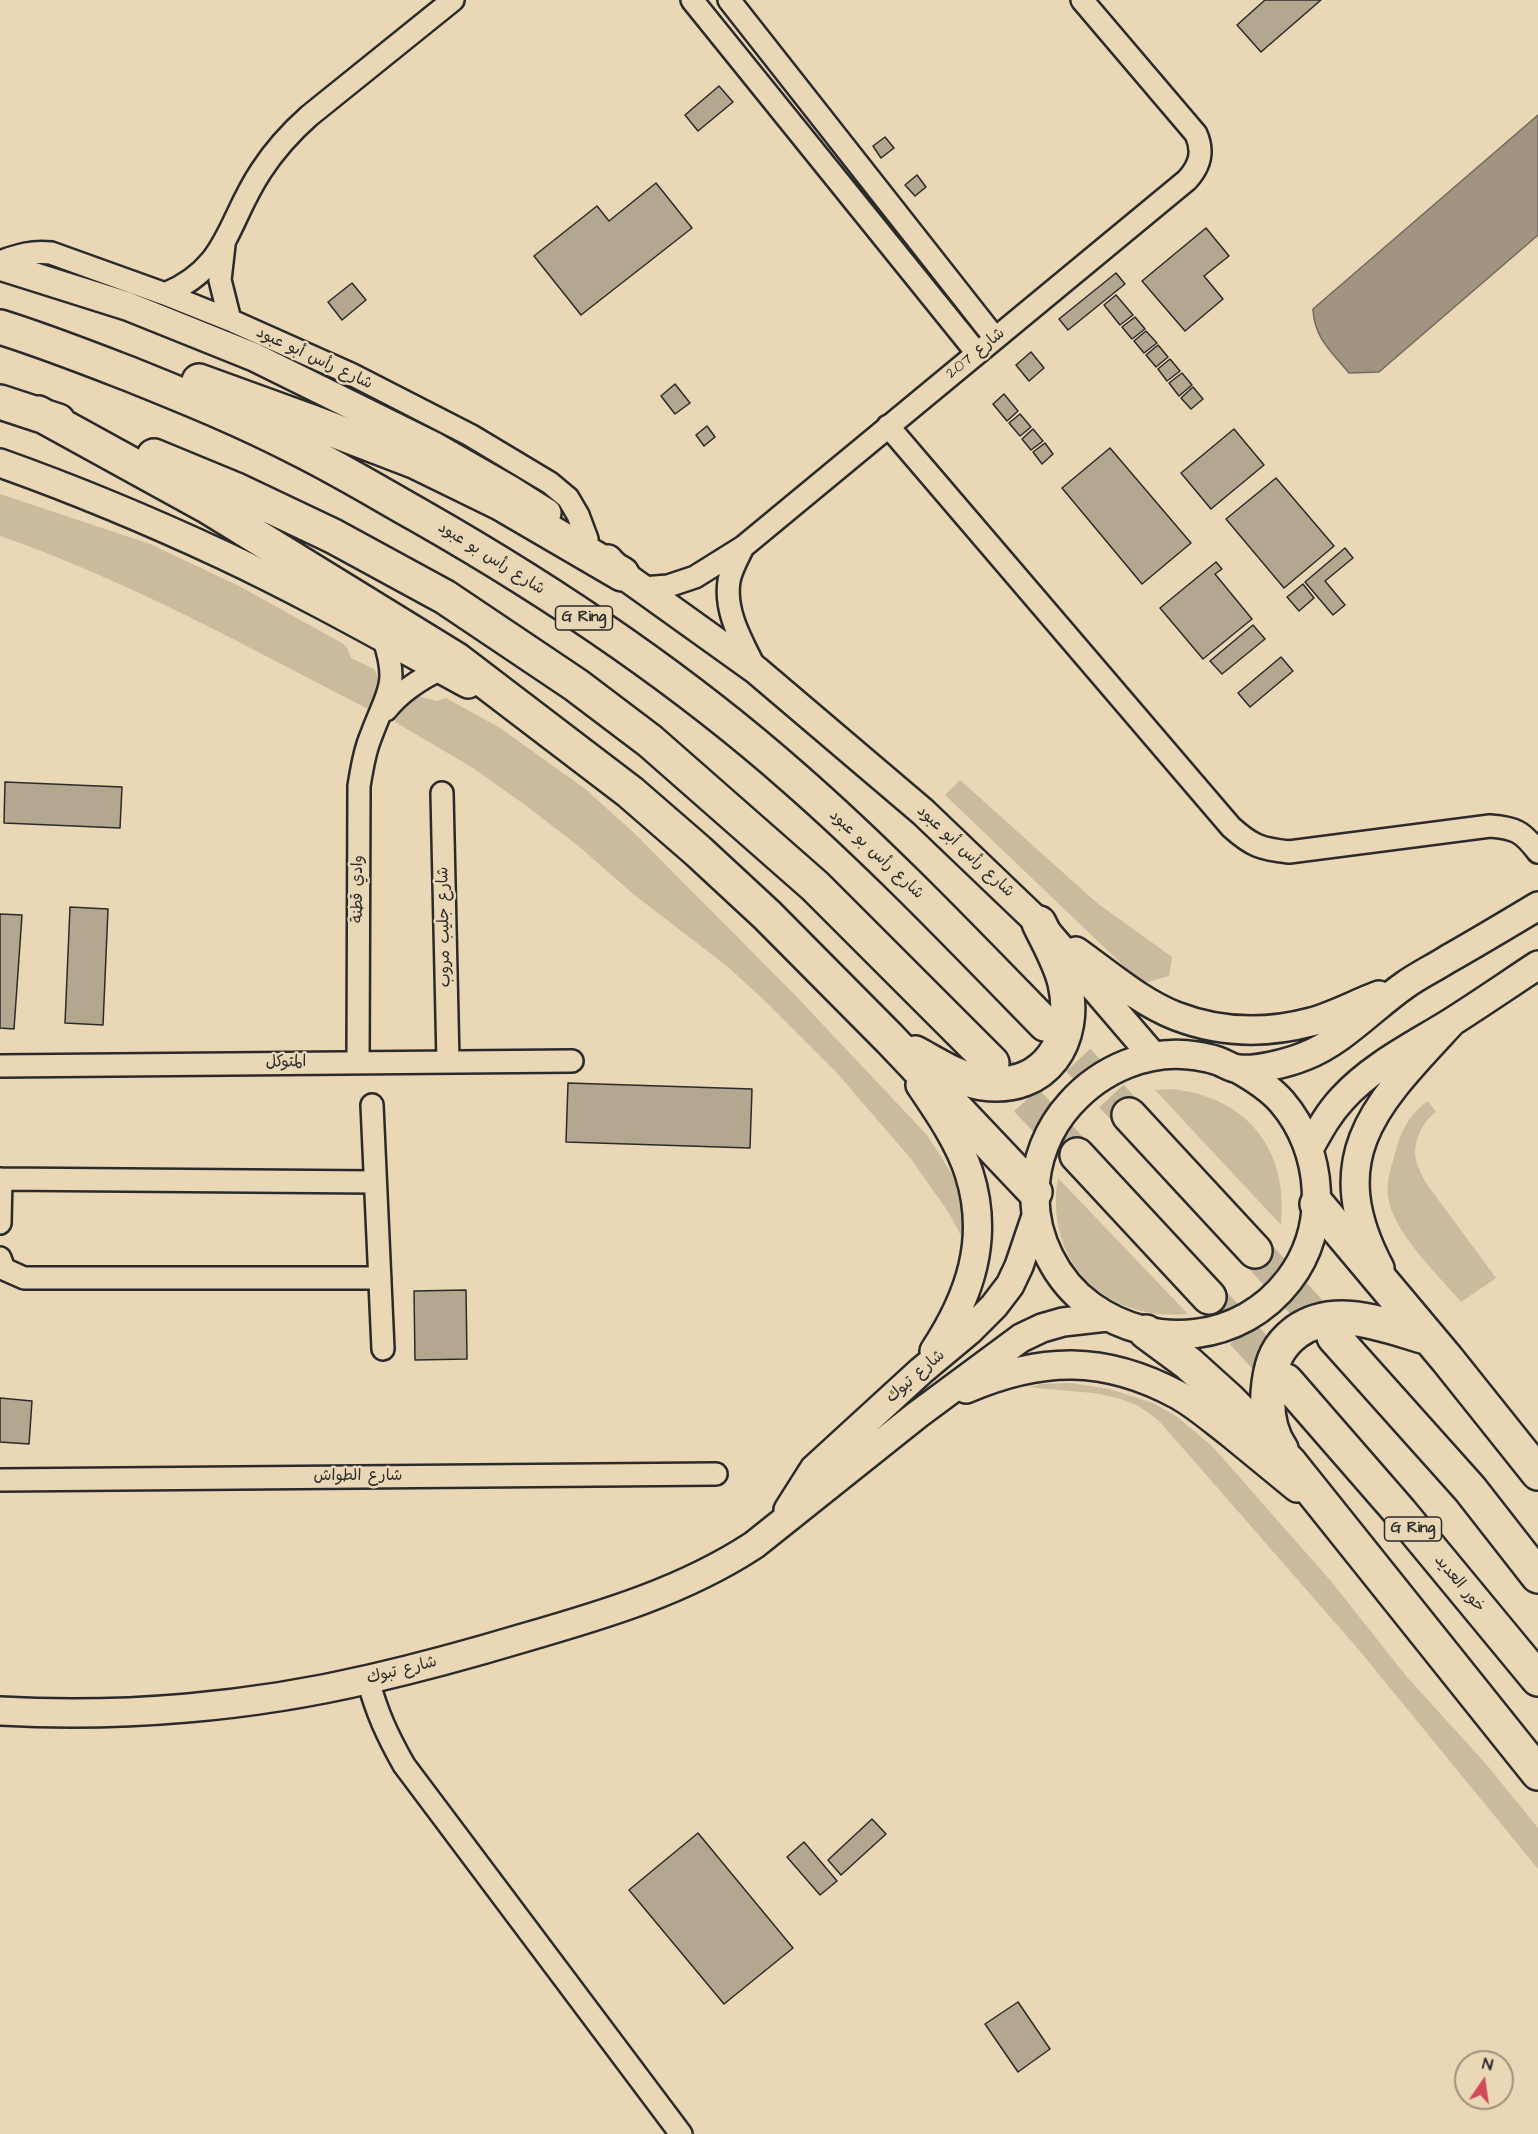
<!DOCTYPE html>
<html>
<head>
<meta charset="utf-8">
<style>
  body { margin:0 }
  #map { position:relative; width:1538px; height:2134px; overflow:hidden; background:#e9d7b5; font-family:"Architects Daughter",sans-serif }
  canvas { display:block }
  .north { position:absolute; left:1454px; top:2050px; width:60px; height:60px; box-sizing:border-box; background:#e9d7b5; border:2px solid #9d927e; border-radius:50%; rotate:13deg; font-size:16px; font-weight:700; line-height:24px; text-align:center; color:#2b2b2b }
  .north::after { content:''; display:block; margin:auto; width:21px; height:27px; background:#d1495b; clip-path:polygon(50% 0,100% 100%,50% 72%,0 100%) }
</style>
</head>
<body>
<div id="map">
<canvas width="1538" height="2134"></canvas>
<div class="north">N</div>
</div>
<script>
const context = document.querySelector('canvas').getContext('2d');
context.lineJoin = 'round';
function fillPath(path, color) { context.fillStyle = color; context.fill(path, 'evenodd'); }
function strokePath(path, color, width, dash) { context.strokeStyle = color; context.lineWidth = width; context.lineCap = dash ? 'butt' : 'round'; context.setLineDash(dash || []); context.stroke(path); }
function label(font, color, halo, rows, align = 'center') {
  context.font = font + ' "Architects Daughter","Playpen Sans Arabic",sans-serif'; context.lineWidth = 5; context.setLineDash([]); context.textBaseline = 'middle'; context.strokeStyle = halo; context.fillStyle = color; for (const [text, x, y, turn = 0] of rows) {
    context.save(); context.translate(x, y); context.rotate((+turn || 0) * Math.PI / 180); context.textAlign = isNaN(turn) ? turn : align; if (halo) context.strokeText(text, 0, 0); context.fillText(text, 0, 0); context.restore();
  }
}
fillPath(new Path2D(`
  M0,494L150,544L239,586L342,643L347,648L351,658L374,669C383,682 376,696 371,709H368C247,647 128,580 0,536Z
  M418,696L437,701L446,698L500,728L584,788L633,832L795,995L926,1134L936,1149L953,1176L959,1192L965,1220L963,1233L960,1234L949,1213L911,1159L837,1073L766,1002L728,967L632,893L582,849L528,807L473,768L395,722L404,706Z
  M960,780L1097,903L1172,957L1169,976L1144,983L1129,971L945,795Z
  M1173,1089C1248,1098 1289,1150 1281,1225L1155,1090Z
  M1428,1101L1436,1112C1422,1122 1412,1143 1416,1160C1418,1168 1422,1176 1426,1183L1496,1278L1461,1302C1438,1274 1392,1232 1388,1196C1386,1180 1392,1165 1396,1150C1402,1129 1410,1114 1428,1101Z
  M1058,1178L1188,1314C1105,1322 1044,1262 1058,1178Z
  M1071,1383L1109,1389L1153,1403L1176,1416L1212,1446L1330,1580L1407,1677L1486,1764L1538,1828V1869L1359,1650L1160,1422C1123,1387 1077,1394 1030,1387L1041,1384Z`), '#cabb9f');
const water = new Path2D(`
  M1538,115V235L1379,372L1349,373C1332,352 1314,338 1313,309Z`);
fillPath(water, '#a19581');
strokePath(water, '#726b5f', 1.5);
const building = new Path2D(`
  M1265,0H1321L1261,52L1237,25Z
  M719,86L733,102L698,131L685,115Z
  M885,137L894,148L881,158L873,146Z
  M917,175L926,187L915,196L905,185Z
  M656,183L692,228L581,315L534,256L597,206L609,221Z
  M1206,228L1229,256L1204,276L1223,299L1185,331L1142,281Z
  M1116,273L1125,284L1068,330L1059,319Z
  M352,283L366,300L342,320L328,302Z
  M1116,295L1133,315L1120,325L1104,305Z
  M1135,317L1145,329L1132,339L1122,327Z
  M1146,331L1157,343L1144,353L1134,341Z
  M1158,345L1168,357L1156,367L1146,355Z
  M1031,352L1044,368L1029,381L1016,365Z
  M1170,359L1180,371L1167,381L1158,369Z
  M1182,373L1192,385L1179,396L1169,383Z
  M675,384L690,403L675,414L661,396Z
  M1193,387L1203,399L1191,409L1181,398Z
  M1004,394L1018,411L1007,421L993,404Z
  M1020,414L1031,427L1020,436L1009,423Z
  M707,426L715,437L704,446L696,435Z
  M1033,429L1043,441L1031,450L1022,439Z
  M1234,429L1264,465L1211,509L1181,473Z
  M1045,443L1053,454L1042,464L1033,452Z
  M1110,448L1191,543L1142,584L1062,488Z
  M1276,478L1334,546L1284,588L1226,519Z
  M1345,548L1353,558L1325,581L1345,605L1333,615L1305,582Z
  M1216,562L1222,569L1215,574L1252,619L1203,659L1160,608Z
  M1303,584L1314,598L1299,611L1287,597Z
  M1253,625L1265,639L1222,674L1210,661Z
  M1281,657L1293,671L1250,707L1238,693Z
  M5,782L122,787L120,828L4,823Z
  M70,907L108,909L103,1025L65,1023Z
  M0,914L22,915L14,1029L0,1028Z
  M568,1083L752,1089L750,1148L566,1142Z
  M466,1290L467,1359L415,1360L414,1291Z
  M0,1398L32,1401L29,1444L0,1442Z
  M872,1819L886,1834L841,1875L828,1860Z
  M698,1833L793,1948L724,2004L629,1890Z
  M804,1842L837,1881L820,1895L787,1857Z
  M1018,2002L1050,2049L1018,2072L985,2024Z`);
fillPath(building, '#b4a78f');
strokePath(building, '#2b2b2b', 1.5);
strokePath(new Path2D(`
  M1045,1024L1129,1115
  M993,1064L1077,1155
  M1255,1251L1334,1337
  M1209,1297L1286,1381`), '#c3b599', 33, [33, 16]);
const minor = new Path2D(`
  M692,0L977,353
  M729,0L995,338
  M224,245L220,280L230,320
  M0,262C18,255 32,251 51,253L165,294L230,320L351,374L470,435L550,483L568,498L578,515L587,539
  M165,294C229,267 227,222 261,171C274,151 291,132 309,116L453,0
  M888,426L1231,827C1252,846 1261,849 1289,852L1490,826C1515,828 1522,831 1538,852
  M743,547C738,558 731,569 729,581C724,613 743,643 756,670
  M643,588L668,586L695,577L743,547L1187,180C1200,166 1204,152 1196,134L1082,0
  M386,710C401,691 420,679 441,669
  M442,793L448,1062
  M358,1063L359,786C362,769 364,752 371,736C387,692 400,686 383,637
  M0,1066L572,1061
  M372,1105L383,1349
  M0,1179L375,1182
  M0,1223L1,1179
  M0,1258L4,1269L24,1278H380
  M0,1480L716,1474
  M368,1680C377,1713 387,1735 404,1765L681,2134`);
const tertiary = new Path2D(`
  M0,266L127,306L254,357L432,445L509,489L547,513
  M0,463C76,490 150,521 223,555C306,594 387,640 468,684
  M608,559L622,574L756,670L923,812L1039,923L1153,1056
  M1076,951C1107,973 1140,1002 1176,1016C1220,1033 1266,1034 1311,1022C1334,1016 1357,1003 1379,995
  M1238,1069C1254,1078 1270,1088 1282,1102C1324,1151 1329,1228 1289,1280C1241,1343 1154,1351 1091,1306C1056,1281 1034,1237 1035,1194C1035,1161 1048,1128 1070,1104C1101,1069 1149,1048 1197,1056C1203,1057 1209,1058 1215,1060C1223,1062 1230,1068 1238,1069C1256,1071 1288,1063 1305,1056C1343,1041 1372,1008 1405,985C1419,975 1434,968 1448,959C1478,942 1508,924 1538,906
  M920,1085C939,1113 959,1142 969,1173C990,1239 970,1296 934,1351
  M1309,1149C1319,1131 1328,1114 1342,1099C1372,1066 1413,1046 1450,1023C1480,1004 1509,984 1538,965
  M1380,1268C1320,1155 1378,1102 1452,1022
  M966,1389C1041,1357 1104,1355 1178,1395C1196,1405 1213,1420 1230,1433C1252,1451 1275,1470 1297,1488
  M788,1510L814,1469L921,1371L969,1331L994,1306L1010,1285L1019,1266L1036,1216
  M0,1711C122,1718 251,1707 370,1679C422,1667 473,1653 523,1638C603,1615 684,1591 754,1545L917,1415L1021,1338L1042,1328L1063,1322L1107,1317`);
const motorway = new Path2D(`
  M0,327C45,341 88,358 132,375C189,398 246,421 301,450C341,470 379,493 418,515C548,589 682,679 794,778C882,855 963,940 1045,1024
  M199,381L312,422L414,461L502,504L622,574
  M0,402L58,421
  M38,413L207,506L457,660L630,792L698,851L767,915L890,1039L1035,1192
  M154,456L234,489L333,536L445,597L576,685L650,741L815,886L992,1063
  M915,1053C937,1065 958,1079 982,1083C1046,1092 1078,1040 1065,983C1060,962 1048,942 1039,923
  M1129,1115L1255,1251
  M1077,1155L1209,1297
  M1317,1204L1447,1359L1538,1473
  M1146,1332L1188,1363L1229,1400L1290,1463L1538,1773
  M1334,1337L1470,1489L1538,1576
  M1286,1381L1400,1512L1538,1679
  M1281,1449C1268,1430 1266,1405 1269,1383C1272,1360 1278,1346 1296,1332C1336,1303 1386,1326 1429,1338`);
strokePath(minor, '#2b2b2b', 26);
strokePath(tertiary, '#2b2b2b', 32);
strokePath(motorway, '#2b2b2b', 38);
strokePath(minor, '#e9d7b5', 21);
strokePath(tertiary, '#e9d7b5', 27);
strokePath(motorway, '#e9d7b5', 33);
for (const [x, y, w] of [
  [584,618,57],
  [1413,1529,57]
]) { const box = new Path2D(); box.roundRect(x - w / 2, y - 12, w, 24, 4.5); context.fillStyle = '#e9d7b5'; context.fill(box); strokePath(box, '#2b2b2b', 1.5); }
label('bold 15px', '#2b2b2b', null, [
  ["G Ring",584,618],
  ["G Ring",1413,1529]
]);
label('16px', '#2b2b2b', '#e9d7b5', [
  ["شارع 207",976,354,-39],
  ["شارع رأس أبو عبود",314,359,25],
  ["شارع رأس بو عبود",491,559,32],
  ["شارع رأس أبو عبود",965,852,43],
  ["شارع رأس بو عبود",876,855,43],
  ["وادي قطنة",359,889,-90],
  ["شارع جليب مروب",445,927,-91],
  ["المتوكل",286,1063,-1],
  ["شارع تبوك",916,1377,-41],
  ["شارع الطواش",358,1477],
  ["خور العديد",1459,1584,50],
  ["شارع تبوك",402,1671,-14]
]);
</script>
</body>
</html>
